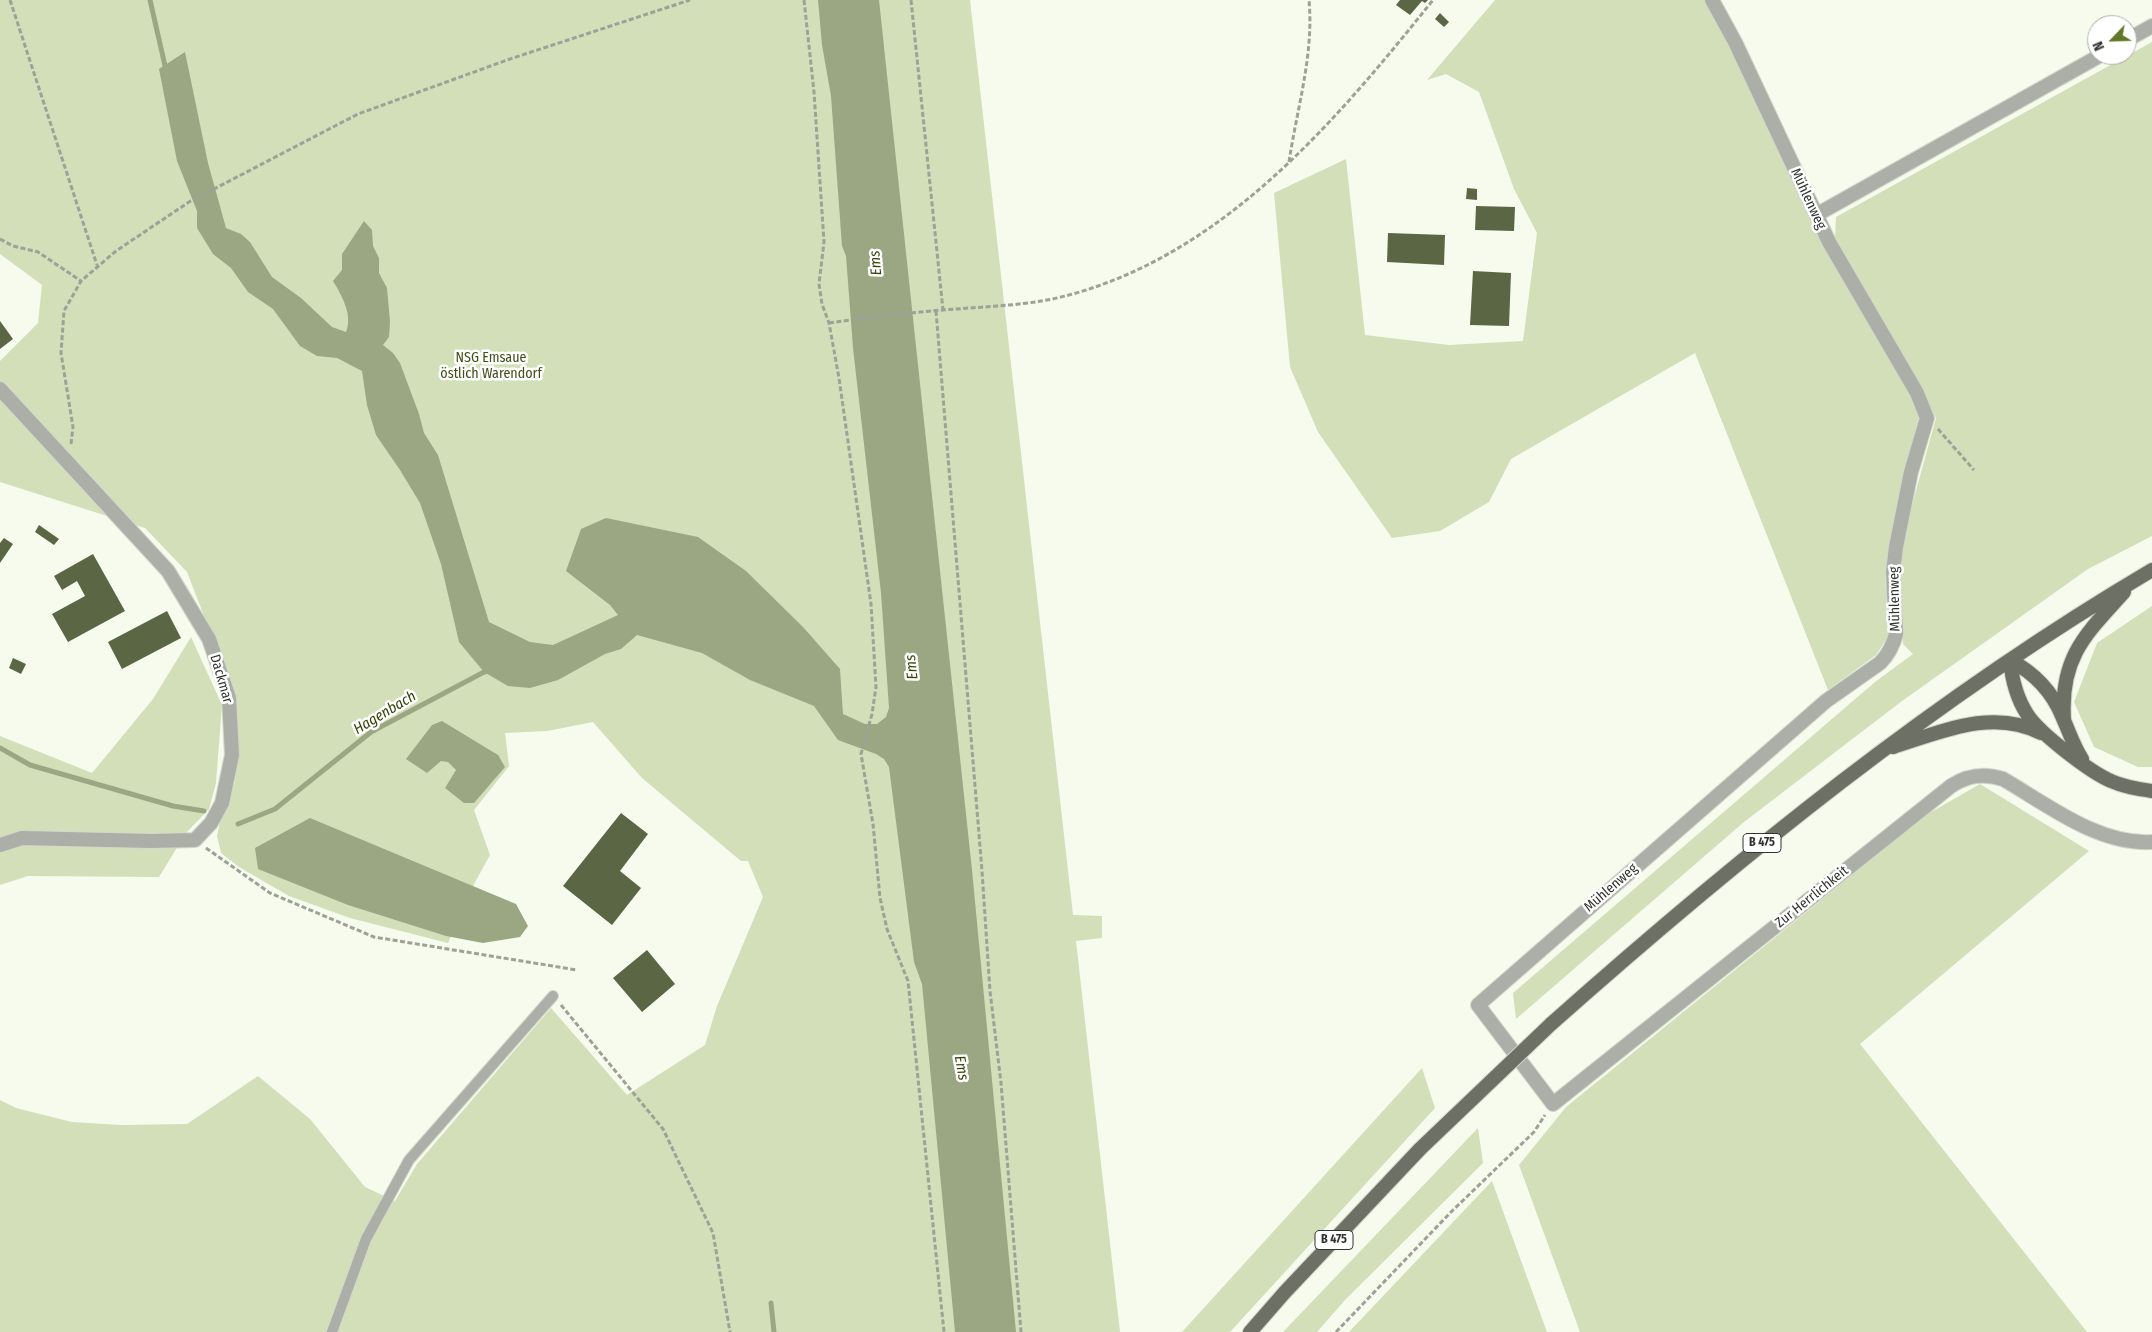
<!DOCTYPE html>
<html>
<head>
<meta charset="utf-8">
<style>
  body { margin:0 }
  #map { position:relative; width:2152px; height:1332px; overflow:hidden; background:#f6fbed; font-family:"Fira Sans Condensed",sans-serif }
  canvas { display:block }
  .north { position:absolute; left:2087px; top:15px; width:50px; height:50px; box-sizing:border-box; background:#fff; border:1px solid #adadab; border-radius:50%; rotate:246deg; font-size:14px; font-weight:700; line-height:20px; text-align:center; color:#31332e }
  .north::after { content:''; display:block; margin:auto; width:18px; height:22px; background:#627829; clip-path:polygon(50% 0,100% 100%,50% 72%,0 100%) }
</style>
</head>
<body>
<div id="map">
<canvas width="2152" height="1332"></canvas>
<div class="north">N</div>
</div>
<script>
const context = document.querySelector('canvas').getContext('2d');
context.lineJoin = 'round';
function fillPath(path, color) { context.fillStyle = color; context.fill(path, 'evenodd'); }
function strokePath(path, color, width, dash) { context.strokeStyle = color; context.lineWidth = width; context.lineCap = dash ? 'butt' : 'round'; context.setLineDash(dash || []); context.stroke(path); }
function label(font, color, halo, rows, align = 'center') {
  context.font = font + ' "Fira Sans Condensed",sans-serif'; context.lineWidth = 5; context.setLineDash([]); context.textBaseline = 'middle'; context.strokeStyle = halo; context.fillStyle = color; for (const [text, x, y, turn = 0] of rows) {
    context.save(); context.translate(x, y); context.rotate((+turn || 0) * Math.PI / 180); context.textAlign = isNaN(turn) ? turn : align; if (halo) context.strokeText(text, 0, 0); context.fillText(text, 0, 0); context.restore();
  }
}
fillPath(new Path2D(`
  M0,0H970L1073,915L1102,916V938L1076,941L1120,1332H0V1100L16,1108L72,1122L120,1125L187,1124L258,1076L310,1119L365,1187L395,1201L417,1164L551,1008L627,1095L705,1045L717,1006L763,897L748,861H741L642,778L593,722L547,731L505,733L509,766L474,810L490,855L474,884L448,943L350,918L289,896L239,867L221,853L217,836L220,821L235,782L237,755L211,634L187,572L145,528L0,482V361L38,323L42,285L0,254Z
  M1495,0H1704L1728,44L1813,224L1905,384L1919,416L1901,488L1885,572L1888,637L1876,655L1828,690L1695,353L1511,459L1489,502L1440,531L1392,538L1318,432L1290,367L1274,193L1346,159L1365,335L1449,345L1523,341L1537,233L1514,189L1479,92L1446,74L1427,80Z
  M2152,42V536L2088,569L1902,701L1744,822L1516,1019L1513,993L1875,682L1913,654L1903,644L1898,574L1903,538L1936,418L1917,380L1835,237L1836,217Z
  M2152,606V767H2138L2094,747L2074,702L2097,643Z
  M191,637L222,705L216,783L209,809L186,833L159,877L28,876L0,885V736L92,773L153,699Z
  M1980,784L2089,851L1860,1044L2087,1332H1580L1519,1165L1566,1107L1926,815Z
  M1422,1068L1435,1108L1230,1332H1182Z
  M1478,1128L1483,1163L1345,1300L1317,1332H1283Z
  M1492,1181L1547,1332H1349Z`), '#d2dfb9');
fillPath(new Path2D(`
  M818,0H879L972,870L1016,1332H955L922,984L914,962L889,767L884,759L876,754L838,740L814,706L750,680L702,653L637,635L621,649L605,654L558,680L530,688L508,686L484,672L459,642L441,564L420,503L400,470L376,435L367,405L362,371L337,358L317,356L300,346L273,309L248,292L231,268L213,254L197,228V211L177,161L159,69L185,52L208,163L226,228L241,234L250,242L272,277L301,298L332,327L346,332C353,315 342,296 333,281L342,270V254L364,221L372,230L373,246L379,258V273L387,288L390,321L389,337L383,345L393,353L400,363L419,414L424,433L438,455L489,622L530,642L553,645L618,615L610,605L566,571L581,529L606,518L698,537L746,571L803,627L840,669L843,714L865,724H877L886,717L889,708L881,593L853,348L846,256L842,246L831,96L822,45Z
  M442,721L498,755L505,767L474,803H464L445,788L456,770L448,762L441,761L427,773L406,759L432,725Z
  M310,818L516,904L528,926L520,937L483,943L446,936L348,905L258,869L255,848Z`), '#9ba783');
strokePath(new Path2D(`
  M150,0L166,70
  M0,748L30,765L173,806L204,811
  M238,824L275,809L371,732L484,672L490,671
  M771,1303L774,1332`), '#9ba783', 5);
fillPath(new Path2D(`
  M1400,0H1428L1425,3L1422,1L1410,15L1396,5Z
  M1440,13L1449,22L1444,27L1435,19Z
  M1467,188L1477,189V200L1466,199Z
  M1476,206L1515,207L1514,231L1475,230Z
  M1388,233L1445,235L1444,265L1387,262Z
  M1473,271L1511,273L1509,326L1470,325Z
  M0,321L13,339L0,349Z
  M39,525L59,539L54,545L35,532Z
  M4,538L13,544L0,563V543Z
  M93,554L125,611L68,642L52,614L85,596L77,581L62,590L54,576Z
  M167,611L181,638L122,669L108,642Z
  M13,658L26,664L21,674L9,668Z
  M621,813L648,834L620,871L641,888L612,925L563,886Z
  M647,950L675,984L642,1012L613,978Z`), '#5b6644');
const service = new Path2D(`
  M332,1332L366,1239L409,1160L553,996`);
const minor = new Path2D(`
  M1712,0L1735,42L1829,242L1917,393L1927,418L1911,472L1896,547L1893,572L1896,634C1893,646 1889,654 1880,663L1826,701L1478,1005L1553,1104L1951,786C1968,775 1984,773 2003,779C2048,805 2098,845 2152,842
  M2127,40L2152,26
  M1816,215L2101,55
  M0,389L168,571L209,639L229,698L232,755L222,803L211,823L195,840L151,841L22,838L0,845`);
const primary = new Path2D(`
  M2010,660C2012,680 2016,697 2027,714C2039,733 2090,772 2111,781C2124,787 2138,789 2152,791
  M2010,660C2034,673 2052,691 2062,716C2069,731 2073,745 2082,759
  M2064,719C2060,657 2086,634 2124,592
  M1893,747C1941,732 1992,708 2041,733
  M1551,1024C1739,857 1935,698 2152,570
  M1250,1332L1285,1292L1420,1149`);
strokePath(service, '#d3d7cb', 12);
strokePath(minor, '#d3d7cb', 16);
strokePath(primary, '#d3d7cb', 16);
strokePath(new Path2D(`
  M10,0L97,265
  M804,0L814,92L824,242L819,284L822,304L829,323L839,378L871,604L876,687L872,714L861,754L873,824L880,898L887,929L908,981L944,1332
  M911,0L943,310
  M1289,162C1297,108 1314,55 1309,0
  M0,239L13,246L38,252L81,281
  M936,311L982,871L990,991L1001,1083L1021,1332
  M829,323C871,317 914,312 956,309C994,306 1033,305 1069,295C1225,253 1336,121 1433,0
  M1938,429L1974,470
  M71,444L73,427L61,353L64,311L81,281L116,251L189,202L358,114L510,59L690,0
  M206,848L270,893L374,937L577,970
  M561,1005L663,1129L713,1233L730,1332
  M1336,1332L1451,1212L1534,1132L1545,1115`), '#9da197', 3, [5, 2.5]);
strokePath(service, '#acaea8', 10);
strokePath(minor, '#acaea8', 14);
strokePath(primary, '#6c7065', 14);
const primaryBridge = new Path2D(`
  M1420,1149L1551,1024`);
strokePath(primaryBridge, '#d3d7cb', 16, []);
strokePath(primaryBridge, '#6c7065', 14);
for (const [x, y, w] of [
  [1762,843,38],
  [1334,1240,38]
]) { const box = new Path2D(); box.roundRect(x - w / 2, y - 9.5, w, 19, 4); context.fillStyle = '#fff'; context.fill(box); strokePath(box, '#31332e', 1); }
label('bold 12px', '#31332e', null, [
  ["B 475",1762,843],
  ["B 475",1334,1240]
]);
label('14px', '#31332e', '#fff', [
  ["Mühlenweg",1808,199,65],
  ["Mühlenweg",1895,599,-91],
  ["Dackmar",221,679,74],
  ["Mühlenweg",1611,888,-41],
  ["Zur Herrlichkeit",1812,897,-39]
]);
label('14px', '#405016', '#fff', [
  ["NSG Emsaue",491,358],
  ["östlich Warendorf",491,374]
]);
label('italic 15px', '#354508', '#fff', [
  ["Ems",876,263,-95],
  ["Ems",912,667,-96],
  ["Hagenbach",385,713,-31],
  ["Ems",961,1068,80]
]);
</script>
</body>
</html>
